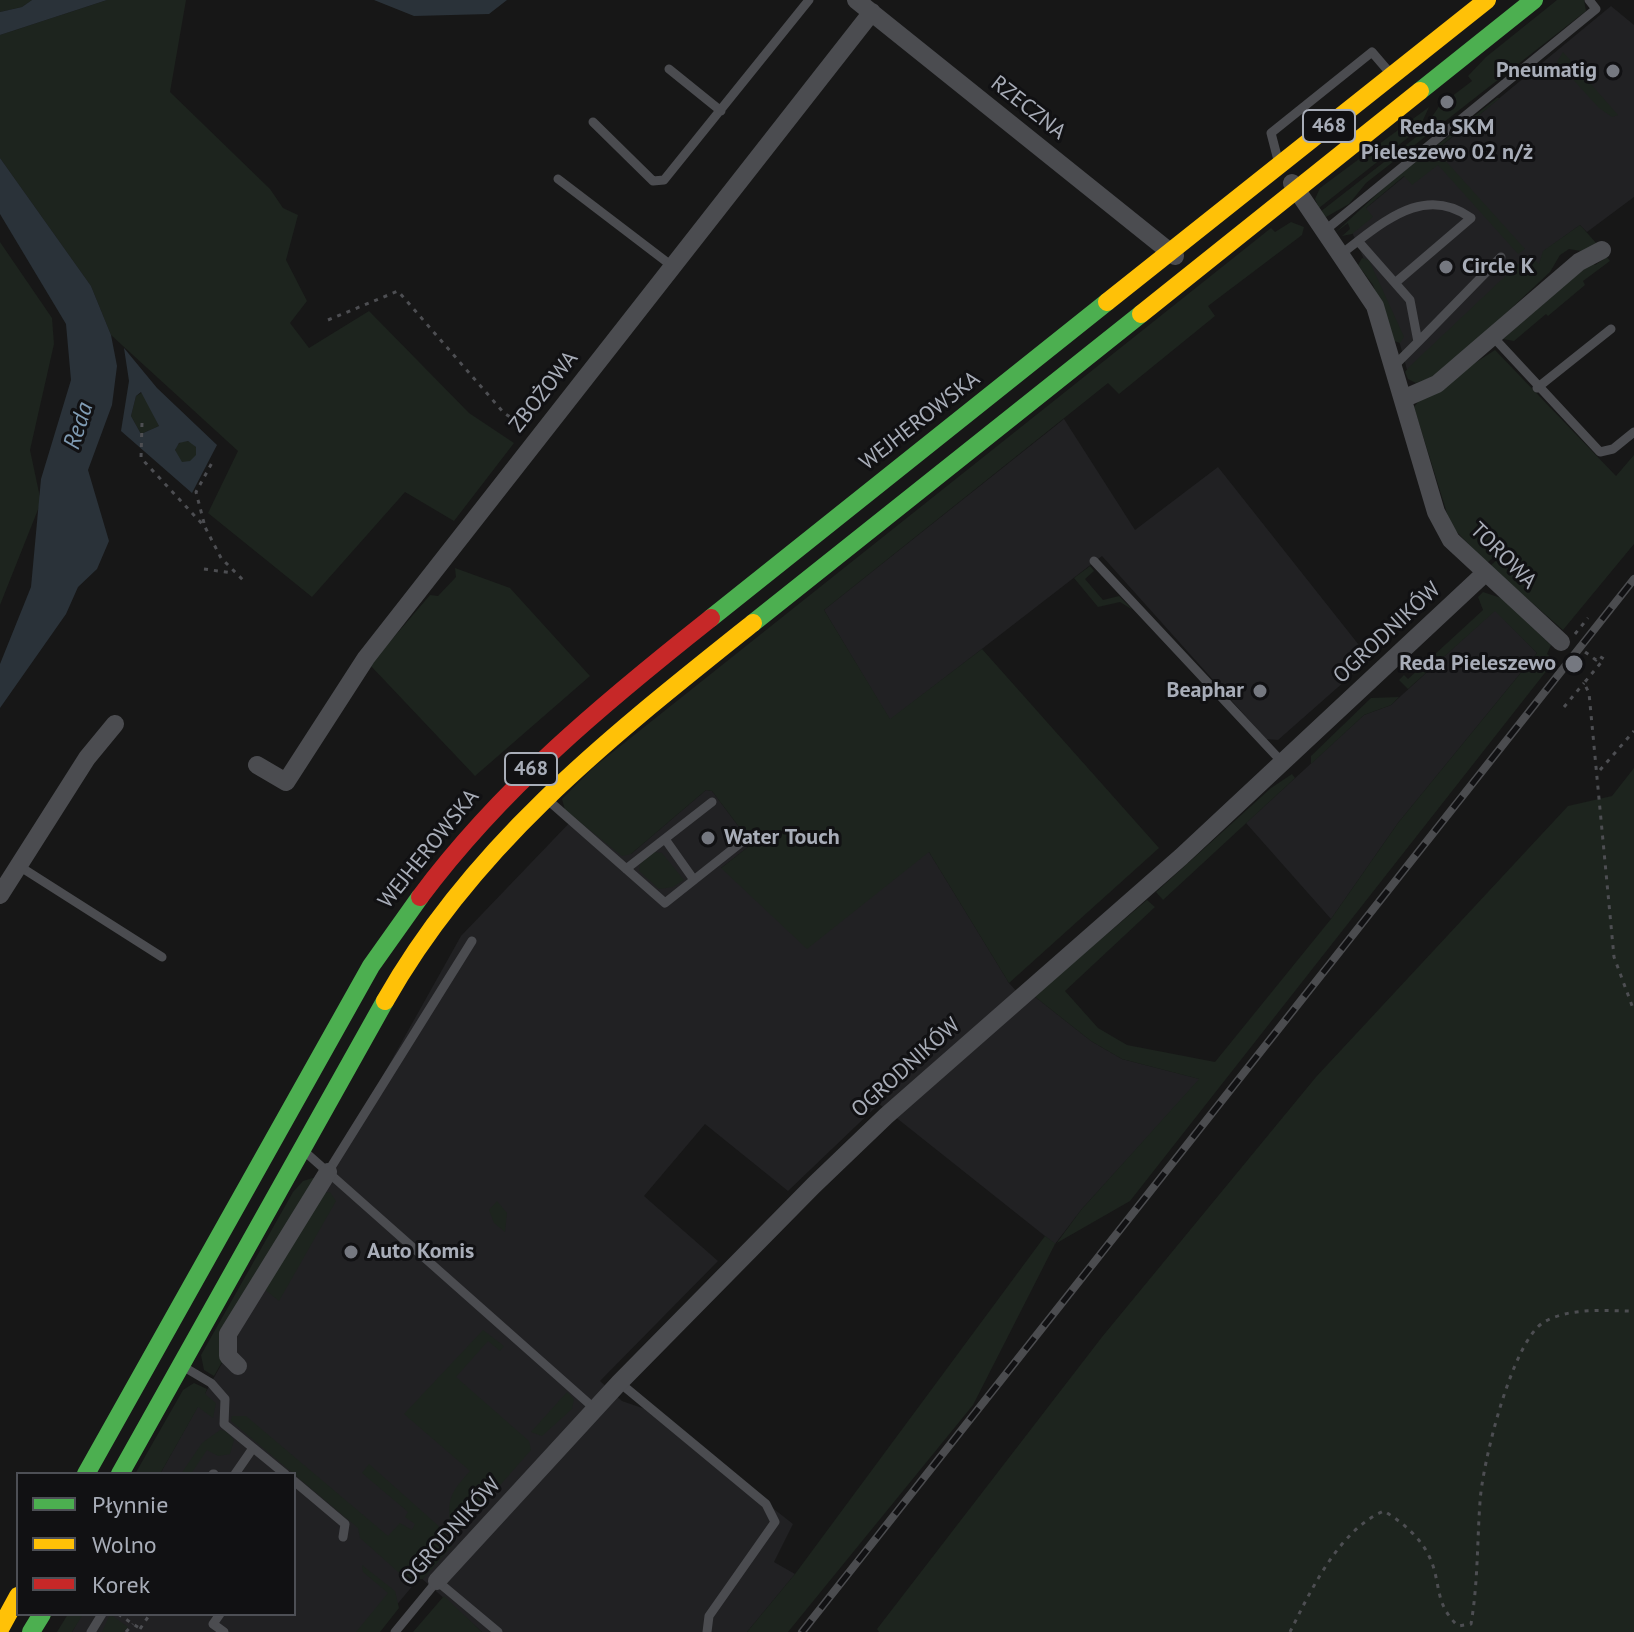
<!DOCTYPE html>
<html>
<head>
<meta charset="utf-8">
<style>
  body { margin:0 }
  #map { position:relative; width:1634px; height:1632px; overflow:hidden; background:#171717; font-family:"PT Sans",sans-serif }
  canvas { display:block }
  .legend { position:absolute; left:16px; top:1472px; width:280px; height:144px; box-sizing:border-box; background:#111113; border:2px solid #4d4f55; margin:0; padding:10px 14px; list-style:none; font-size:24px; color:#a8adb8 }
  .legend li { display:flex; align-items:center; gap:16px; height:40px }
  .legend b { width:40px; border:2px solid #4d4f55 }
</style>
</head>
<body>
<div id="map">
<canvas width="1634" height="1632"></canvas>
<ul class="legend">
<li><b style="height:10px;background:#4caf50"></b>Płynnie</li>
<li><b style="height:10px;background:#ffc107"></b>Wolno</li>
<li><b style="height:10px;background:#c62828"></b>Korek</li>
</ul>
</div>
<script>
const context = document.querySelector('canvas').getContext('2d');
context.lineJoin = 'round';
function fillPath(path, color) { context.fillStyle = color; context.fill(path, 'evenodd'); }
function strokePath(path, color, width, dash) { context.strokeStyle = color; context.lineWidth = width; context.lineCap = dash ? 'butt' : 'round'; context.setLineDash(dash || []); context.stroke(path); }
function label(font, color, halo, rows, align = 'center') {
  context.font = font + ' "PT Sans",sans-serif'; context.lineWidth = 6; context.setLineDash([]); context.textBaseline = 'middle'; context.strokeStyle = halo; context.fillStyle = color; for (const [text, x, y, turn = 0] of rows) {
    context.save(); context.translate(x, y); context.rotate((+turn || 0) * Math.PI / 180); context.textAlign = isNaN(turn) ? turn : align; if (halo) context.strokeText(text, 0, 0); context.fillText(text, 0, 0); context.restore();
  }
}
fillPath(new Path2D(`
  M1611,6L1634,25V197L1587,232L1580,225L1544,251L1537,272L1409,377L1398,337L1348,223Z
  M1064,419L1135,530L1218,467L1370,659L1278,740L1266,739L1102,556L890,720L824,610Z
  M1495,610L1537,653L1398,823L1331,919L1246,823L1364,715L1391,705Z
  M706,790L712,791L752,844L721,868L929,852L1009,983L1026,1002L1034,996L1091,1041L1122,1059L1200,1079L1081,1210L1055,1244L879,1104L788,1191L705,1124L644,1196L718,1261L600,1381L622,1401L648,1410L793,1524L774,1562L795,1574L747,1632H482L420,1577L374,1632H72L82,1614H294V1474H160L461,936L575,817L631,854Z`), '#212123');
fillPath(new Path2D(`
  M0,0H32L22,7L0,12Z
  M107,0H186L170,92L270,189L283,208L298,215L286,260L307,301L290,323L309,348L369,311L469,413L514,443L454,521L405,492L312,597L208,513L238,451L111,335L91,286L0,158V35Z
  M1557,0H1584L1586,11L1366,183L1349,204L1326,217L1320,212L1420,134L1440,105L1444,108L1453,101L1451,97L1472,81L1468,76L1486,57Z
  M1563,52L1618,115L1612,117L1599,108L1557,62Z
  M1497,98H1500L1436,150L1525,249L1518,254L1438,165L1412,185L1404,176L1366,208L1373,217L1352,234L1342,236L1350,229L1348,223L1335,233L1389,183Z
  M1429,107L1419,129L1319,208L1315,199L1320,188Z
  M1291,222L1304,227L1302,235L1208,306L1215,316L1119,394L1108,383L824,610L890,719L982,649L1159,848L1009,983L929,852L807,949L721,868L752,844L712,791L706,790L631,854L622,856L565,810L562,799L594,767L1271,228L1275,232Z
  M1580,225L1597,244L1581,251L1569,249L1560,255L1550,272L1441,374L1416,383L1408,379L1405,372L1409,367L1518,264L1525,267L1534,259L1539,264L1543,251Z
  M0,242L52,318L54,344L30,450L41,502L0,605Z
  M1607,257L1610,261L1583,281L1585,285L1548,316L1546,314L1514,341L1503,339L1592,262L1595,265Z
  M1362,258L1369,260L1404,337L1400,343L1394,341L1373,285L1358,265Z
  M1495,350L1616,476L1634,455V544L1563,630L1490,566L1500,557L1504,562L1512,556L1505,547L1487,563L1451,526L1414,407L1421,398Z
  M143,392L159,426L141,434L131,416L136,396Z
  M175 452a11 11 0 1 1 22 0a11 11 0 1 1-22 0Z
  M1090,566L1094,571L1085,579L1103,600L1119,596L1133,610L1120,602L1098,607L1074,578Z
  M455,568L510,588L590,676L475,776L370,665L430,595L438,596L456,577Z
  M1483,592L1501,598L1551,645L1547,654L1555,660L1130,1201L1055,1244L973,1405L788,1632H747L795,1574L1045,1236L1056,1244L1081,1210L1199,1079L1122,1059L1091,1041L1034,996L1147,900L1155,907L1065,991L1098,1028L1127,1045L1215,1062L1331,919L1398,823L1537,653L1495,611L1408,689L1399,680L1404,675L1408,679L1483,610L1478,597Z
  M1399,697L1391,705L1364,715L1311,764V756L1371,698Z
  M1634,768V1632H879L877,1629L1102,1337L1316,1077L1568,806L1612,796Z
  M1292,774L1295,778L1163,900L1156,892L1271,788Z
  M654,852L662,853L684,880L673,887L659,889L639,871L640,864Z
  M316,1177L322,1193L330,1192L336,1201L279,1301L264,1289L214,1376L204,1370L201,1355L293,1192L303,1181Z
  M497,1201L507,1213L505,1232L494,1223L489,1210Z
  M483,1330L504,1346L500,1351L488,1341L456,1377L529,1441L531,1450L459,1532L445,1534L452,1546L423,1579H406L360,1538L358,1528L231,1421L232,1416H246L388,1536L400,1523L412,1530L415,1524L405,1517L408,1512L362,1473L369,1464L442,1529L450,1521C447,1496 454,1489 470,1471L404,1414Z
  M194,1383L207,1389L205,1394L216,1403L213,1418L198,1407L160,1474H135L183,1390Z
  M567,1392L574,1399L572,1409L542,1436L531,1432Z
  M220,1430L226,1431L234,1440L230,1454L218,1456L207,1450L191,1474H181L202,1443Z
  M362,1565L395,1591L399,1608L380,1632H356L388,1593L363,1572Z
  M444,1596L482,1632H413Z
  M68,1614H83L72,1632H57Z
  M110,1614L128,1627L123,1632H102Z`), '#1d241e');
fillPath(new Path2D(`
  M32,0H107L0,35V12L22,7Z
  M374,0H507L489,14L414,16Z
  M0,158L91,286L111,335L117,366L112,405L88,470L109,541L97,569L78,587L66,614L0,708V664L31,587L41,479L71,380L66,324L0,214Z
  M124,348L157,388L217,445L192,493L121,431L129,381ZM141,392L159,426L141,434L131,416L136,396ZM188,441L196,447V455L190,461L182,462L175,450L179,443Z`), '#2a3239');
strokePath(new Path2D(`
  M328,320L398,291L504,413L527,428
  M142,423L141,458L205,527L221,558L245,582
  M204,523L196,492L214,459
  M204,569L233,573
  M1575,634L1588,618
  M1577,646L1596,660L1599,656L1604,659L1584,683L1589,693L1614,957L1634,1011
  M1564,707L1584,683
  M1600,770L1634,731
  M118,1614L142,1630
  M140,1629L150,1614
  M126,1632L133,1624
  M1290,1632C1311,1590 1339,1530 1384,1511C1402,1522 1420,1537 1429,1556C1442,1583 1433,1602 1458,1626L1471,1624C1478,1583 1477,1544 1480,1502C1482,1465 1512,1341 1544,1322C1570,1307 1605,1311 1634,1311`), '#4d4e52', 3, [4, 6]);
strokePath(new Path2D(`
  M669,69L721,111
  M593,122L653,181L664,180L809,0
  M1278,160L1271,133L1372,52L1390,73
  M558,179L672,266
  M1323,232L1596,9L1589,0
  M1358,241C1393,214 1430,188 1471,218L1395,283
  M1340,255L1358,241L1410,300L1418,342L1395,365
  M1495,339L1600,452L1613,449L1634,432
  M1418,342L1501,257
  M1537,388L1611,329
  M1094,561L1282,762
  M549,801L665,903L743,841
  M665,839L694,880
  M19,866L162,957
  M626,869L712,802
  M304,1151L595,1409
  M328,1172L472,941
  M184,1367L211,1383L225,1399L224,1424L285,1474
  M620,1383L766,1504L775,1522L709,1616L707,1632
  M213,1474H214
  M235,1474L253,1448
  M294,1481L345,1524L343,1537
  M220,1614L213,1624L224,1632
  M91,1632L102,1614
  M395,1632L437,1581L498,1632`), '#4b4c50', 9);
strokePath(new Path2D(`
  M856,0L1175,256
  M1292,183L1375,306L1436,512L1451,540L1561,642
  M1405,398L1437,384L1579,262L1602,250
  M257,765L286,782L366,658L872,12
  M0,895L87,758L115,724
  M238,1366L228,1356V1334L328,1172
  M437,1581L619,1383L814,1185L886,1116L1181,857L1484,574`), '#4b4c50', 18);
strokePath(new Path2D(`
  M1420,91L1534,0
  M711,618L1107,302
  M753,623L1141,314
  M86,1474L371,966L420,897
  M120,1474L385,1001
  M31,1632L42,1614`), '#4caf50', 18);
strokePath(new Path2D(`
  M1107,302L1487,0
  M1141,314L1420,91
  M385,1001C474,843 614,734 753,623
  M0,1629L18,1596`), '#ffc107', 18);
strokePath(new Path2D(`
  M420,897C501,788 605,702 711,618`), '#c62828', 18);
const rail = new Path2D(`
  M802,1632L1634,579`);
strokePath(rail, '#4b4c4f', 8);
strokePath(rail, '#111113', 5, [15]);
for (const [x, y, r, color] of [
  [1613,71,8,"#757880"],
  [1447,102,8,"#757880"],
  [1446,267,8,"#757880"],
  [1574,664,10,"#757880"],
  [1260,691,8,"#757880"],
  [708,838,8,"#757880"],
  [351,1252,8,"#757880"]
]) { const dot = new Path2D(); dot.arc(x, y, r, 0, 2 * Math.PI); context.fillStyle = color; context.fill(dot); strokePath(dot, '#111113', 3); }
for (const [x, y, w] of [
  [1329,126,52],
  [531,769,52]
]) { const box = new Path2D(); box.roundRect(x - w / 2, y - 16, w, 32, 6); context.fillStyle = '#111113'; context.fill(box); strokePath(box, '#a8adb8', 2); }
label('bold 20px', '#a8adb8', null, [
  ["468",1329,126],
  ["468",531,769]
]);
label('bold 22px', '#a8adb8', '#111113', [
  ["Pneumatig",1597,71],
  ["Reda SKM",1447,128,"center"],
  ["Pieleszewo 02 n/ż",1447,153,"center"],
  ["Circle K",1462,267,"left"],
  ["Reda Pieleszewo",1556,664],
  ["Beaphar",1244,691],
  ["Water Touch",724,838,"left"],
  ["Auto Komis",367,1252,"left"]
], 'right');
label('22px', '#a8adb8', '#111113', [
  ["RZECZNA",1028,108,38],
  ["ZBOŻOWA",544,392,-52],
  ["WEJHEROWSKA",920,421,-38],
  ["TOROWA",1503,556,45],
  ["OGRODNIKÓW",1387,633,-43],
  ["WEJHEROWSKA",429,849,-51],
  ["OGRODNIKÓW",906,1068,-42],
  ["OGRODNIKÓW",451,1532,-48]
]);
label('italic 24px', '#7f9bb3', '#111113', [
  ["Reda",79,426,-72]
]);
</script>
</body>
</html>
